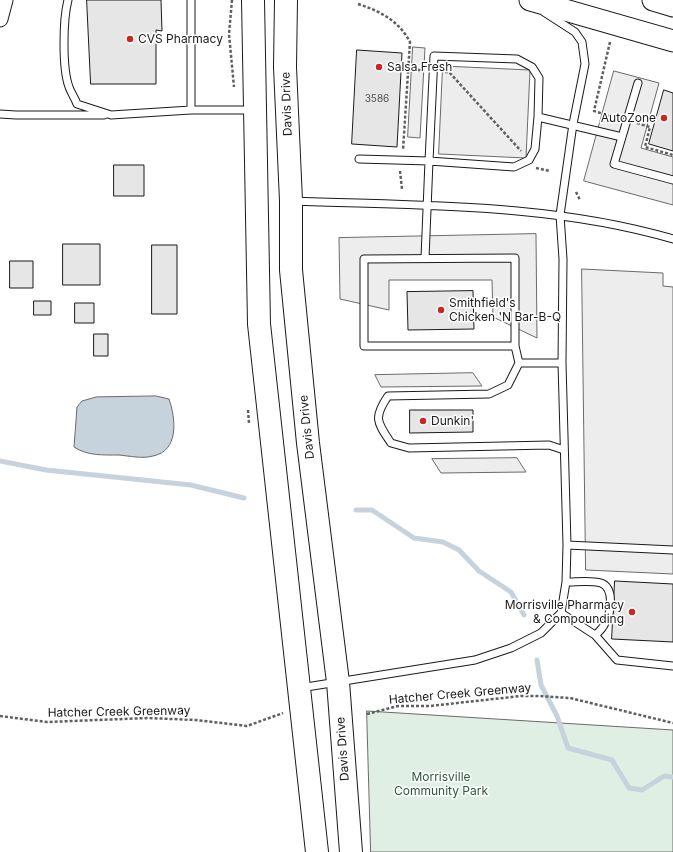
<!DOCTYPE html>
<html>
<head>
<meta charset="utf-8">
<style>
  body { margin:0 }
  canvas { display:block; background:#fff }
</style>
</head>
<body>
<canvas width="673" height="852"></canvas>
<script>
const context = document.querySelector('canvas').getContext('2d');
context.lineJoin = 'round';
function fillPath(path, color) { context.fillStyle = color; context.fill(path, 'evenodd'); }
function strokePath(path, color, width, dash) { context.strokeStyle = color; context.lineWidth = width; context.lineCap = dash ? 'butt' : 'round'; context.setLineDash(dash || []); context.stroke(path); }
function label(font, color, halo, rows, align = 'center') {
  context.font = font + ' Inter,sans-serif'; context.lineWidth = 3; context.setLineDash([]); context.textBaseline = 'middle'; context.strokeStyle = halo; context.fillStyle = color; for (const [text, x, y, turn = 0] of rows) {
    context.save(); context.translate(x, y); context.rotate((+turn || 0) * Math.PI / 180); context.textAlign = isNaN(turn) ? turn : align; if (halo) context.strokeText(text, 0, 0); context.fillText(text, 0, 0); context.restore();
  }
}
const green = new Path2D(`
  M367,711L673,730V852H371Z`);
fillPath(green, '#e0efe3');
strokePath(green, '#6a6a6a', 1);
const parking = new Path2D(`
  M413,47L425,48L420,138L408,137Z
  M443,66L530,70L526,158L439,154Z
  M614,71L659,83L641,148L673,157V205L584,181Z
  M536,234L537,338L493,317L492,280H389V310L340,299L339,238Z
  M582,269L663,273V286L673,287V574L586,570Z
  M473,373L482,386L381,387L375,375Z
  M517,458L526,472L441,473L432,459Z`);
fillPath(parking, '#ededed');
strokePath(parking, '#6a6a6a', 1);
const water = new Path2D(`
  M156,396L169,399C176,419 179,451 153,456C143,459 129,456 119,455C104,455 87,456 74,447L77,407L82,401L96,397Z`);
fillPath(water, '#c6d2dc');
strokePath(water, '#6a6a6a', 1);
strokePath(new Path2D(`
  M0,461L46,470L191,485L244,498
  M356,510H372L414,538L443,542L459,550L479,571L511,592L524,615
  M537,660L541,685L557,716L568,748L612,760L629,788L642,790L664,776L673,777`), '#c6d2dc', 5);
const building = new Path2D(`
  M87,0H161L162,31L156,30V84H91Z
  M357,50L402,53L397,147L352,144Z
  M664,90L673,93V151L649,144Z
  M114,165H144V196H114Z
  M63,244H100V285H63Z
  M152,245H177V314H152Z
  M10,261H33V288H10Z
  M473,291L474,329L408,330L407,292Z
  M34,301H51V315H34Z
  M75,303H94V323H75Z
  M94,334H108V356H94Z
  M410,410H473V432L410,433Z
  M615,581L673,584V642L612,639Z`);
fillPath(building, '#e6e6e6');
strokePath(building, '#1a1a1a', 1);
const service = new Path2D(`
  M68,0C63,19 62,68 69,87C71,93 75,98 77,104L111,115L191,110H252
  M191,0V110
  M638,83L614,164L673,180
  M0,114L16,115H104
  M538,117L622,137
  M359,159L429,161L434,56L517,59L532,67L539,78L538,117L535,149L529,160L514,167L429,161L425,258
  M293,201C420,206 550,203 673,239
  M515,346H364V259L515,258V346L519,363H562
  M519,363L508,385L489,394L388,396C373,418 377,422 391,443L409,448L549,445L564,450
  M567,545L673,550
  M566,582C577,582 591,580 601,583C615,588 611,614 605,623C603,628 599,632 595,635
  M561,613L595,635L617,660L673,666
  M300,688L475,660L511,648L541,633L561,613L566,582L567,545L562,363L563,259L560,215L573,124L585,64L582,42L575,32L544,12`);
const minor = new Path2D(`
  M0,19L5,0`);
const secondary = new Path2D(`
  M530,0L673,41
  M653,0L673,6`);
const primary = new Path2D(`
  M253,0L259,324L317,852
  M286,0L285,67L291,201V270L308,443L338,682L351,852`);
strokePath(service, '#1a1a1a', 9);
strokePath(minor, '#1a1a1a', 17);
strokePath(secondary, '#1a1a1a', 23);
strokePath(primary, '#1a1a1a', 24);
strokePath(new Path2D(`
  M232,0L229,34L234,87
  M358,4C380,11 399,21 410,42L403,150
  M610,42L594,111L617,118
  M408,70H422
  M445,72H449L521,151
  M637,123L650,127L645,147L673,155
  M536,168L550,171
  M400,171L402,189
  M576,192L580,200
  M248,410L249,423
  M367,714L398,706H430L521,696H539L570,698L673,723
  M0,716L47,722L148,718L196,720L247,726L283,713`), '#5f5f5f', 2.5, [3, 2]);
strokePath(service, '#fff', 7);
strokePath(minor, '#fff', 15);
strokePath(secondary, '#fff', 21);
strokePath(primary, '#fff', 22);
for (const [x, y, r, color] of [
  [130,39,4,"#c62828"],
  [379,67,4,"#c62828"],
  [664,118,4,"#c62828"],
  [441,310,4,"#c62828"],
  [423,421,4,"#c62828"],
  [632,612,4,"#c62828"]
]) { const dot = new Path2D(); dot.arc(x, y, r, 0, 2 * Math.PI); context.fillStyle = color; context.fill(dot); strokePath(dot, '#fff', 1.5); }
label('10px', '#4d4d4d', null, [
  ["3586",377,99]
]);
label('12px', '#1a1a1a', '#fff', [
  ["CVS Pharmacy",138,39],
  ["Salsa Fresh",387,67],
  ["AutoZone",656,118,"right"],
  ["Smithfield's",449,303],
  ["Chicken 'N Bar-B-Q",449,317],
  ["Dunkin'",431,421],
  ["Morrisville Pharmacy",624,605,"right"],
  ["& Compounding",624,619,"right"]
], 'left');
label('12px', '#1a1a1a', '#fff', [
  ["Davis Drive",287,104,-92],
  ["Davis Drive",307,427,-96],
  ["Hatcher Creek Greenway",460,694,-5],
  ["Hatcher Creek Greenway",119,712,-1],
  ["Davis Drive",343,749,-94]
]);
label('12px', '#2b5a34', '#fff', [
  ["Morrisville",441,777],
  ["Community Park",441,791]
]);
</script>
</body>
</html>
